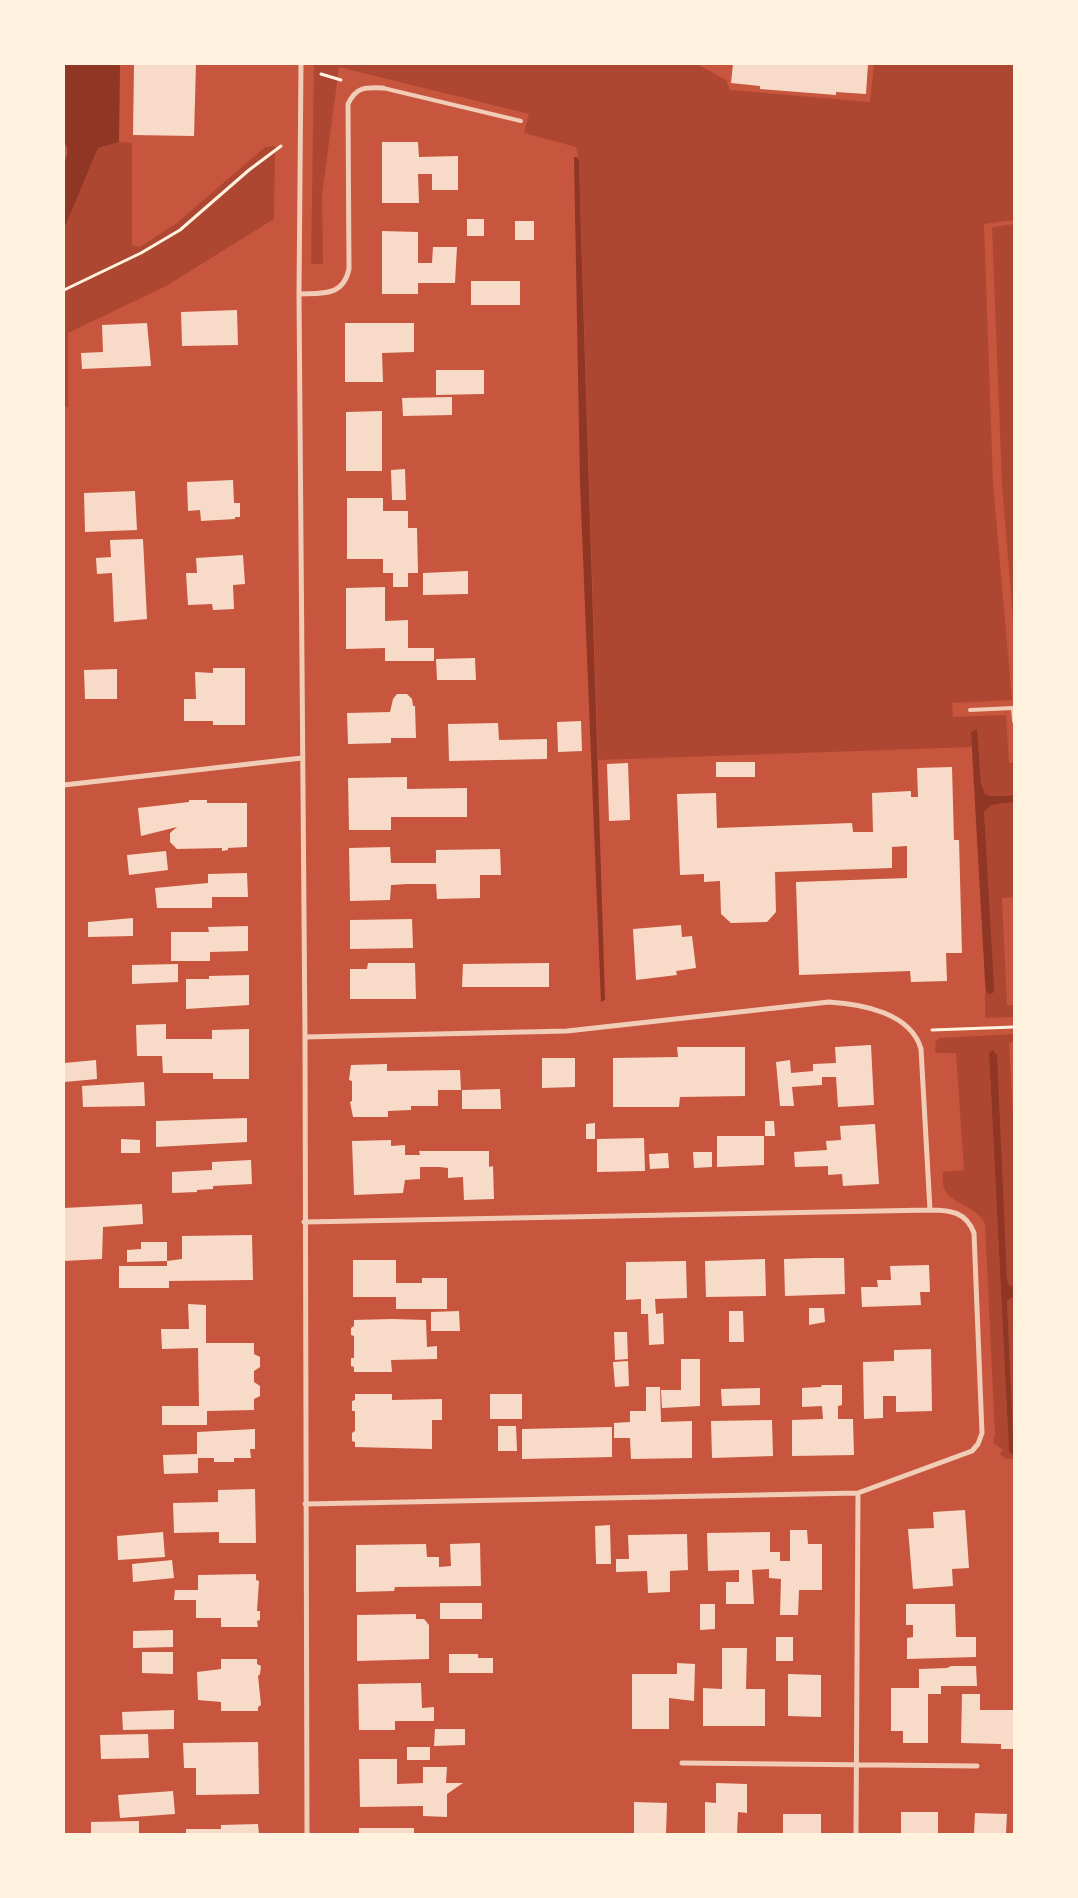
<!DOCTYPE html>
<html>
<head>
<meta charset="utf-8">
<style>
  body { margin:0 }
  #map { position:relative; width:1078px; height:1898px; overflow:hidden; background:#c8553d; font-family:"Archivo Narrow",sans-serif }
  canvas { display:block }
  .frame { position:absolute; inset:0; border:65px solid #fff3e0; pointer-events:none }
</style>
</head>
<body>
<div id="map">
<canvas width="1078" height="1898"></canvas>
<div class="frame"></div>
</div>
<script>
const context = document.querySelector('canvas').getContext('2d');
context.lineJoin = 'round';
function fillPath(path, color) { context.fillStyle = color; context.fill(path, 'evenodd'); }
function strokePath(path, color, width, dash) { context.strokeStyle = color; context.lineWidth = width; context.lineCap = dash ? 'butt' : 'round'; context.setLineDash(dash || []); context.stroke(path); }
fillPath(new Path2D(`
  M314,64H697L726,80L730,90L870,102L874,64H1014V220L984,224L993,483L1012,700L952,703L953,717L1006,715L1009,763H1014V794L991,796L985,794L981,783L977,729L971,732L972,747L598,760L579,161L576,147L524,133L529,114L339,67L322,195L323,264H311Z
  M119,142L132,143V245L140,247L177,223L265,147L275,146L274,219L166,286L68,333V407H64V229L98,148Z
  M1014,224V631L1002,485L992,227Z
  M1014,802V897L1002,898L1007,1005H1014V1017L985,1018V994L986,992L989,994L984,812L991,805Z
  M1014,1034V1042L1009,1043L1014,1136V1287L1009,1285L1007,1280L996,1051L989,1053L1009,1451L1011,1454H1014V1459H1006L1000,1454L1003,1450L993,1443L995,1434L985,1224C974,1200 938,1207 943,1172L964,1170L956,1053H937L935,1051L936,1041L940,1038Z
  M1014,1296V1450L1007,1301Z`), '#ae4732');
fillPath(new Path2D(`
  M64,64H120L119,142L98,148L64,229V163C68,154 69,149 64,142Z
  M574,157H577L579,161L581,234L605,1000L601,1002L580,483Z
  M977,729L981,783L985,794L991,796L1014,795V802L991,805L984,812L994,988L993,993L989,994L986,992L985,981L971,732Z
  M993,1050L997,1055L1007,1280L1009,1285L1014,1287V1296L1007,1301L1014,1454H1011L1009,1451L989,1053Z`), '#8f3625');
fillPath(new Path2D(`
  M134,64H196L194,136L133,135Z
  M733,64H868L866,94L836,92V95L760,89V86L731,83Z
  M382,142H418L419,157L458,156V190H432V174H418L419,203H382Z
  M467,219H484V236H467Z
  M515,221H534V240H515Z
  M382,231L418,232V263H432L433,247H457L455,283H418V294H382Z
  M471,281H520V305H471Z
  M237,310L238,345L182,346L181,312Z
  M147,323L151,366L82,369L81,353L103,352L102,325Z
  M345,323H414V352L382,353L383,382H345Z
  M436,370H484V394L436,395Z
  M452,397V415L403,416L402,398Z
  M382,411V471H346V412Z
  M405,469L406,500H392L391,470Z
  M233,480L234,503H240V517H235V519L201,521L200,510L188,511L187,482Z
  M135,491L137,530L85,532L84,493Z
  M347,498H383V511H408V528H417L418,573H408V587H393V573H383V559H347Z
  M143,539L147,619L114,622L112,573L97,574L96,558L111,557L110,540Z
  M243,555L245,584L233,585L234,609L213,610L212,604L188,605L186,573H197L196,558Z
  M468,571V594L423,595V573Z
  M385,587V621L408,620V648H434V661H385V648L346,649V588Z
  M475,658L476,680H437L436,659Z
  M213,668H245V725H213V721H184V699H196L195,672L213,673Z
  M117,669V699H85L84,670Z
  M397,694H407L412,699L413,706H415L416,738H391V743L348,744L347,713L390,712L393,699Z
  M581,721L582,751L558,752L557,722Z
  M498,723L499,740L547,739V759L449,761L448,724Z
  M716,762H755V777H716Z
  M628,763L630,820L609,821L607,764Z
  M952,767L954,840H959L962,953H946L947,981L911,982L910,971L799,975L796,882L907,878V846L892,847V868L775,872L776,912L767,922L731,923L721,914L720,881L704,882V874L680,875L677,794L716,793L717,828L852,823L853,832H873L872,793L911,791V797H918L917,768Z
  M407,777V789L467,788V817H391V830H349L348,778Z
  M189,800H207V803H247V847L228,848V850L222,851V848L177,849L170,842V833L177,827L141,836L138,808L189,802Z
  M390,847L391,863H436V850L500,849L501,875H480V898L437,899L436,884H408L391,885L390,900L350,901L349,848Z
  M166,851L168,870L129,875L127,855Z
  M247,873L248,897H212V908H157L155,888L208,883V874Z
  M133,918V936L88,937V922Z
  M412,919L413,948L350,949V920Z
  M681,925L682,937L692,936L696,968L676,971L677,975L636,980L633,929Z
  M248,926V951L210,952V961H171V932H209L208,927Z
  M368,963H415L416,999H350V969H367Z
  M549,963V987H462L463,964Z
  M178,964V982L132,984V965Z
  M249,975V1005L186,1009V979H209V976Z
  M166,1024V1039H212V1030L249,1029V1079H213V1073H163L162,1056H137L136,1025Z
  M871,1045L874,1105L838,1107L836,1077H822V1085L792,1087L794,1106H780L776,1062L790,1060L791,1073L813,1071V1064L836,1063L835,1047Z
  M677,1047H745V1096L680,1097L679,1107H613V1058L678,1057Z
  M542,1058H575V1087L542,1088Z
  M96,1060L97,1079L64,1082V1063Z
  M387,1064V1071L460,1070L461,1090H438V1106H411V1110L388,1111V1117H353L350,1102L352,1101V1081L349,1080L351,1065Z
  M144,1082L145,1106L83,1107L82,1086Z
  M500,1089L501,1109H462V1090Z
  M247,1118V1142L156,1147V1121Z
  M765,1121H774L775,1136H765Z
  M595,1123V1139H586V1124Z
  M875,1124L879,1184L843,1186L842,1174L828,1175V1166L795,1167L794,1152L827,1150L826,1141L841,1140L840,1126Z
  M717,1136H764V1165L717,1167Z
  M644,1138L645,1171L597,1172V1139Z
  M121,1139L140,1140V1153H121Z
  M391,1140V1146L405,1145V1155H420L419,1151H489V1167L493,1166L494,1199L464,1200L463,1177L448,1178V1168L440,1167H420V1179L405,1180L403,1193L354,1195L352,1141Z
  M693,1152H712V1167L694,1168Z
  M668,1153L669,1168L650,1169L649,1154Z
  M251,1160L252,1184L213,1186V1189L197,1190V1192L172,1193V1172L212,1170V1162Z
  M142,1204L143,1224L103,1227L102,1259L64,1261V1208Z
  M252,1235L253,1280L169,1281V1288H119V1266H167V1261L127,1262V1250L141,1249V1242H167V1261L182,1259V1236Z
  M814,1258H844L845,1294L785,1296L784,1259Z
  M765,1259L766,1296L706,1297L705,1261Z
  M353,1260H396V1283H422V1278H447V1309H396V1297H353Z
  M686,1261L687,1298L655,1299L656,1314L663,1313L664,1344L649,1345L648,1314H641V1299L626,1300V1262Z
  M929,1265L930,1292H920L921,1305L862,1307L861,1287H878L877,1280H891L890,1266Z
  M188,1304L206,1305V1343H254V1354L260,1357V1367L254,1371V1382L260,1386V1396L254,1399V1410L207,1411V1425H162V1406H199L198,1348L162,1349L161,1329H189Z
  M809,1308H824L825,1322L809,1325Z
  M459,1311L460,1331H431V1312Z
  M729,1311H743L744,1342H729Z
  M392,1319L426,1320L427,1347L437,1346V1359L391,1360L392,1372H354V1367L351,1366V1358H354V1336L351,1335V1328L354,1326V1320Z
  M614,1332H627L628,1359L615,1360Z
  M931,1349L932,1411L896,1412V1396H883V1418L864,1419L863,1362L894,1361V1350Z
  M681,1359H700V1406L662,1408L661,1390H681Z
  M628,1361L629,1386L615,1387L613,1362Z
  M822,1385H842V1405L838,1406V1419H853L854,1455L792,1456V1420L823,1419L822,1406L802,1407V1388L821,1387Z
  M646,1387H660L661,1422L692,1421V1458L631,1459L630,1438H614V1423L630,1422V1411H646Z
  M760,1388V1405L722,1406L721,1389Z
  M355,1394H392V1400L442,1399V1420H432V1449L355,1447V1442L352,1441V1433L355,1431V1411H352V1401L355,1400Z
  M490,1394H522V1419H490Z
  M772,1420L773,1456L712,1458L711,1421Z
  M498,1426H516L517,1451H498Z
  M612,1427V1457L522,1459V1429Z
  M255,1429V1449H250L251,1458H234V1462H214V1458H198V1473L164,1474L163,1455L197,1454V1432Z
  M255,1489L256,1543H219V1532L174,1533L173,1503L218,1502V1490Z
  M965,1510L969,1568L952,1569L953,1586L913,1589L908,1529L934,1528L933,1512Z
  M610,1525L611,1564H596L595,1526Z
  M790,1530H807L808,1544H822V1590H799L798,1615H780L781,1579L769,1578V1569L752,1570L754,1604H726V1582H739V1570L708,1571L707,1533L770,1532V1552H780V1561H790Z
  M163,1532L165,1557L118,1560L117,1536Z
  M687,1534L688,1570L670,1571V1592L648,1593L647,1571L616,1572V1559H629L628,1535Z
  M480,1543L481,1586L395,1587L394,1591L356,1592V1545L426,1544L427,1557H439V1567L451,1566L450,1544Z
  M172,1560L174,1578L133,1582L132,1564Z
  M256,1574V1580L259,1581L257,1611H260V1620L257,1621L258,1627H221V1618H196V1600H174L175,1590H198V1575Z
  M440,1603H482V1619H440Z
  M700,1604H715V1629L700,1630Z
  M906,1604H955L956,1637H976V1657L907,1659V1638L913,1637V1625H906Z
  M416,1614V1619H424L429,1625V1659L357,1661V1615Z
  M173,1630V1647L133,1648V1631Z
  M776,1637H793V1661H776Z
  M722,1648H747L746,1689H765V1726H703V1688L722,1689Z
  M142,1652H173V1674L142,1673Z
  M449,1654H478V1658H493V1673H449Z
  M221,1659H257V1664L261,1666L260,1674L258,1676L261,1705L258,1707V1711H221V1702L198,1700L197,1672L221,1669Z
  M677,1663L695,1664L694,1701L669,1698V1729H632V1674H677Z
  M951,1666H976L977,1686H941V1694H928V1743H903V1731H891V1688H919V1669L947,1668Z
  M788,1674L821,1675V1717L788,1716Z
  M421,1683L422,1708L434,1707V1721H395V1730H359L358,1684Z
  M962,1694H980V1710H1014V1749H1001V1744L961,1743Z
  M174,1710V1729L123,1730L122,1712Z
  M435,1729H465V1745L434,1746Z
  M148,1734L149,1758L101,1759L100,1735Z
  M258,1742L259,1794L196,1795V1768H184L183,1743Z
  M407,1747H430V1760H407Z
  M359,1759H397V1784L423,1783V1767H447L446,1783H463L447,1794V1817L423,1816V1806L360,1807Z
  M716,1783L747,1784V1813L738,1812L737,1834H705V1802L716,1803Z
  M173,1791L175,1814L120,1818L118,1795Z
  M634,1802L667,1803L666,1834H634Z
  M901,1812H938V1834H901Z
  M975,1813L1007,1814L1006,1834H974Z
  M783,1814H821V1834H783Z
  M139,1821V1834H91V1822Z
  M258,1824L259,1834H186V1829H221V1825Z
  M359,1828H414V1834H359Z`), '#f7dbc8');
strokePath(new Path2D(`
  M321,74L341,80
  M64,290L141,253L180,230L249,170L281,146
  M932,1030L1014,1027`), '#fff3e0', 3);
strokePath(new Path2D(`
  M383,88L521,121
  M970,710L1013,708L1014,721`), '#f1ccb7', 4);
strokePath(new Path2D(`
  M301,64L299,294L305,1037L307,1834
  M299,294C322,293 343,297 349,269L348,104C356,87 365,87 383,88
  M64,785L302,758
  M305,1037L567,1031L829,1002C862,1004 911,1013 921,1049L930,1210C951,1210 966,1212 974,1233L982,1433L978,1444L972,1451L858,1493L856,1834
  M304,1222L930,1210
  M305,1504L858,1493
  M682,1763L977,1766`), '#f1ccb7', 5);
</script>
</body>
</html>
